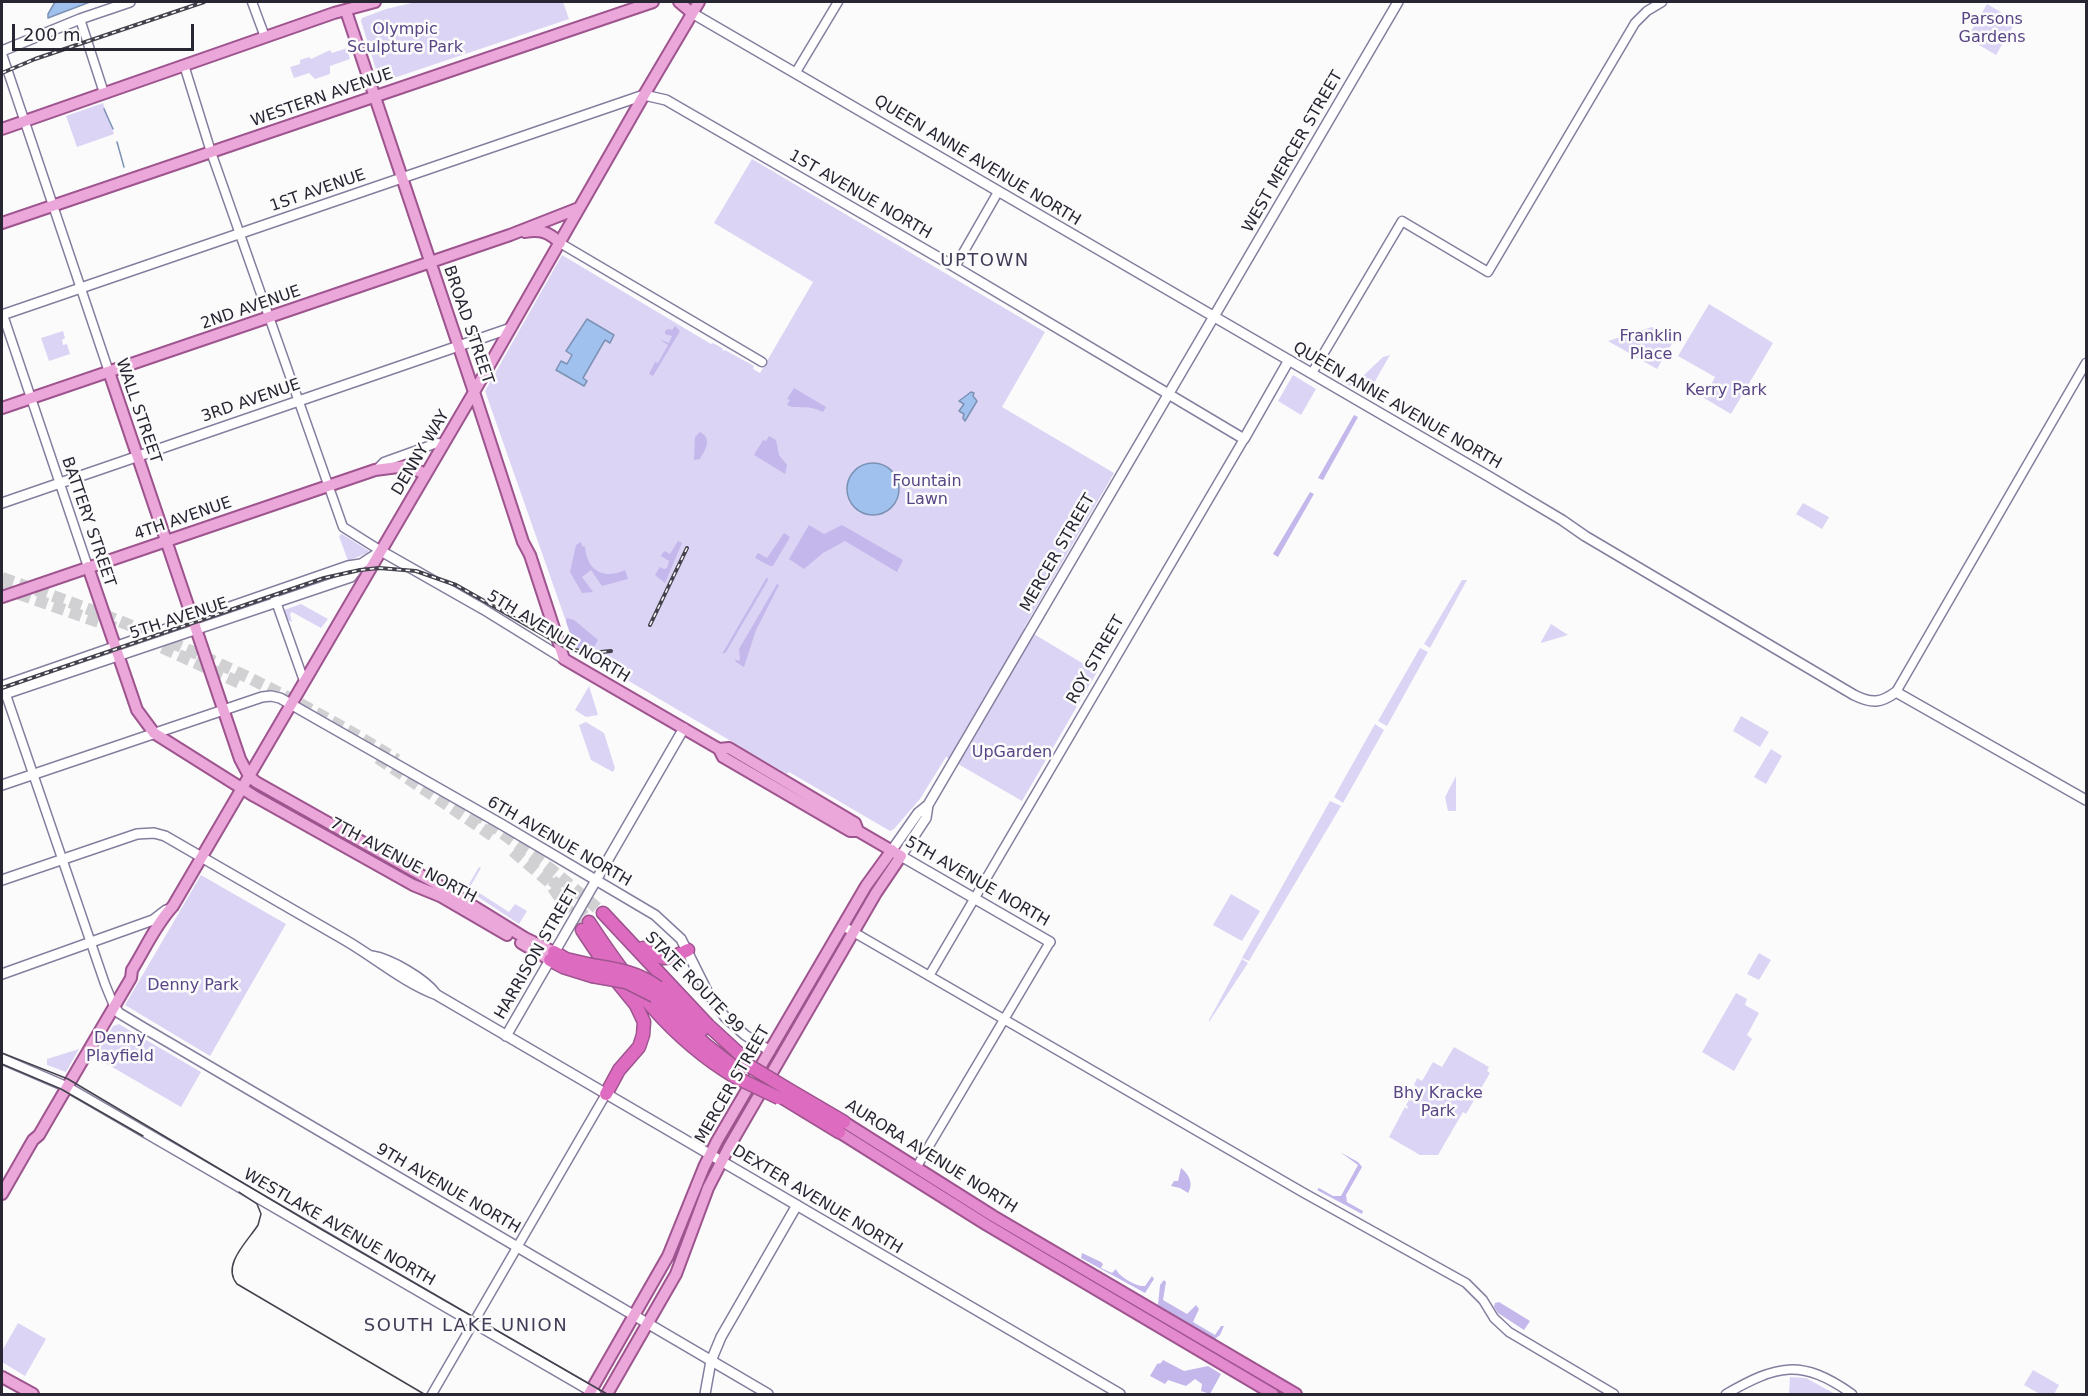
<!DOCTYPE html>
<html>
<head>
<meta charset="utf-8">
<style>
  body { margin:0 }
  #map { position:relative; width:2088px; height:1396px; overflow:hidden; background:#fbfbfb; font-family:"DejaVu Sans",sans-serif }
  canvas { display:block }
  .frame { position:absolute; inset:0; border:3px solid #292633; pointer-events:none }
  .scale { position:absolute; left:12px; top:24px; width:182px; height:27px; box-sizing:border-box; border:3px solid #292633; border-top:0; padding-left:8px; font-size:18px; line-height:21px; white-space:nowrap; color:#292633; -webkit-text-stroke:4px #fbfbfb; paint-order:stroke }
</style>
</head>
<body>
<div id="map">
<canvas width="2088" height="1396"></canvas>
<div class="frame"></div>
<div class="scale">200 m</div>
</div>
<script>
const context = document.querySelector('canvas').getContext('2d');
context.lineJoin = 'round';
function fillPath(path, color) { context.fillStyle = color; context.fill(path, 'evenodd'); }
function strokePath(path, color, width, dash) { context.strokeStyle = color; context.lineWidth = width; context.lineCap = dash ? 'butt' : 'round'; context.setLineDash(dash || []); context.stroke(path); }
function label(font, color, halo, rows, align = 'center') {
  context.font = font + ' "DejaVu Sans",sans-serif'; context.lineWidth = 5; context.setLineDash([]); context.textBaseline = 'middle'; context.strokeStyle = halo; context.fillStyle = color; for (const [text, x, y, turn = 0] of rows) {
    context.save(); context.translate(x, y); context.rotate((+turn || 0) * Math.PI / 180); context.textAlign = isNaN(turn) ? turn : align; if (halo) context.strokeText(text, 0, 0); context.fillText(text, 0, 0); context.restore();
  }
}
fillPath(new Path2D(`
  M416,2H563L569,19L385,81L378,76L361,21L362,18L386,9Z
  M1987,4L2016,21L1996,55L1967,38Z
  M347,48L350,59L330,66V74L315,79L309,73L294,78L290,67L300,64V60L309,57L311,59L330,50L332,53Z
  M103,103L114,134L77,147L66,116Z
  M752,159L1045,332L1002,407L1114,473L1024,628L1097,672L1022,801L946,757L920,799L894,829L890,831L789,772L787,774L576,650L485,391L562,255L711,344L713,343L722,348L723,351L725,350L754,366L753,369L760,373L813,282L714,223Z
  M1709,304L1773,343L1731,414L1704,398L1715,377L1678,356Z
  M1652,327L1674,340L1657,369L1608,341Z
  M63,331L65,338L62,340L63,345L67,344L70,354L49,361L41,338Z
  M1390,355L1367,395L1341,381L1364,375L1383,357Z
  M1293,375L1316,389L1301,415L1278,401Z
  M1803,503L1829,517L1822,529L1796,514Z
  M342,534L369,551L367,553L348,561L339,536Z
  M1462,580H1467L1430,648L1424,644Z
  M301,604L328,619L321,628L292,612L290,614L292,622L287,620L284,610Z
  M1551,624L1568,635L1541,643V642Z
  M1420,648L1428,652L1387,726L1378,721Z
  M589,686L598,715L586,717L575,710Z
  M1741,716L1769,732L1760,747L1733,731Z
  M586,722L604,733L615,768L613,772L591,760L579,725Z
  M1375,724L1384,730L1343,803L1334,797Z
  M1771,749L1782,756L1766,784L1754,777Z
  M1456,776V811H1448L1445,797Z
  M1330,801L1341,806L1249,961L1242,958Z
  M479,867L481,868L470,887L509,912L515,904L527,911L519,924L466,889Z
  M201,875L286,924L210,1056L125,1005Z
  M1231,894L1260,911L1242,941L1213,925Z
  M1759,953L1771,960L1759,980L1747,974Z
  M1242,959L1248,963L1209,1022V1020Z
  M1736,993L1747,999L1745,1005L1759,1013L1747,1035L1752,1039L1734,1071L1702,1052Z
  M119,1024L201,1072L181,1107L95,1057L113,1026Z
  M1454,1047L1489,1067L1487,1071L1490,1073L1466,1114L1463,1112L1438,1155H1420L1389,1137L1405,1107L1407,1109L1408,1107L1406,1105L1417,1087L1414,1085L1417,1078L1422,1081L1433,1062L1442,1067Z
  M79,1049L66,1072L47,1065V1059Z
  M18,1323L46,1339L25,1376L2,1362V1351Z
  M2033,1370L2059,1385L2054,1394H2040L2024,1385Z
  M1790,1377L1806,1378L1835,1394H1789Z`), '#dcd4f5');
fillPath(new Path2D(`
  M675,326L680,331L653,376L649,374L655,362L658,363L668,345L659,339L669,343L672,336L665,334V331L668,329L672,330Z
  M794,388L826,407L823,412C808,404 796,410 787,405L790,400L787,399Z
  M1354,415L1358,417L1323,480L1318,478Z
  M700,432C713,439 705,450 700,459L694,460L695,437Z
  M769,436L776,440L779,455L787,465L785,474L754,455L763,440L766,441Z
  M1310,492L1314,494L1278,557L1273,554Z
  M809,525L824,534L842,525L903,560L897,572L845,541L823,553L804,569L789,559Z
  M784,533L790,537L773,566H770L755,558L758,553L767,558Z
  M678,541L682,543L665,583L655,575L660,567L664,569L667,568L669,561L661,556L664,551L670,554Z
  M581,542L582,546L585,547C587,571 604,580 625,570L628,579L602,586L591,570L582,577L593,592L582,593L570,572L576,545Z
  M767,577L768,580L726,652L722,654Z
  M777,584L779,585L756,630L744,667L736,662L735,659L739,661L740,659L739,649Z
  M567,618L574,620L598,640L589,655L574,646L566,621Z
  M1340,1152L1358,1162L1362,1167L1346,1195L1347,1202L1363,1211L1362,1214L1317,1190L1319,1188L1333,1196H1341L1358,1165Z
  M1181,1168C1189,1174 1194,1184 1188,1193L1180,1188L1171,1186L1174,1181H1178Z
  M1082,1253L1101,1262L1103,1264L1101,1268L1112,1273L1116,1269C1119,1277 1137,1287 1145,1286L1152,1276L1154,1279L1145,1293L1081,1258Z
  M1164,1280L1166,1282L1163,1300L1187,1314L1196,1305L1199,1309L1193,1322L1215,1335L1221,1326H1224L1220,1335L1215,1339L1210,1336L1158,1305L1160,1285Z
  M1499,1302L1530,1321L1524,1330L1498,1313L1494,1307L1495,1303Z
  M1163,1360L1184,1371L1208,1366L1221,1374L1210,1394L1201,1391L1202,1384L1195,1379L1186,1386L1168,1380L1165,1384L1150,1376L1157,1364L1161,1363Z`), '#c4b7eb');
const water = new Path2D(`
  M55,2H90L48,18V14Z
  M587,319L614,335L610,343L605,340L583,378L587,381L584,386L556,370L561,361L567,364L572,355L566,351Z
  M971,392L974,393L973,396L977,401L965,421L963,418L964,414L959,411L964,404L959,401Z
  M847 489a26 26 0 1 1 52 0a26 26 0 1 1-52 0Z`);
fillPath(water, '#a0c0ed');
strokePath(water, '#7c92b5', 1.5);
strokePath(new Path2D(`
  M104,109L113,129
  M117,142L124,167`), '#7c92b5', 1.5);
strokePath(new Path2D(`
  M2,578C140,625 274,682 397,760
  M2,588L116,628
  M146,640L244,685
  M378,758L493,836
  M474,812L552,870L603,913
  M513,851L549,882L582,930
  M552,880L571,899L589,922`), '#d1d0d3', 12, [12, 6]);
const tertiary = new Path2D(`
  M252,2L265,37
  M80,19L104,93
  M2,54L109,372
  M184,65L211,152L343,527L381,551
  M796,72L838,2
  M560,243L762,362
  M955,267L998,192
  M3,315L88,567
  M1312,373L1402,221L1488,272L1635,23L1647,11L1662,2
  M376,470L384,462L437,443L444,444
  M274,596L304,681
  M4,689L105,984L114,1006
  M1896,692L2086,363
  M843,926L1304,1193L1466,1283L1483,1300L1494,1318L1509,1332L1614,1394
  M929,976L1244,439
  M916,1168L1050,942
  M432,1394L606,1094
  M1726,1394C1777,1365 1801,1358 1852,1394`);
const secondary = new Path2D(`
  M692,13L1488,476L1562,520L1585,536L1854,695C1872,704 1881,703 1896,692L2086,800
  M2,51L80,19L130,2
  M2,315L644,95L666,100L955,267L1244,439L1289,360
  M2,503L511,328
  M2,686L348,566L361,564
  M2,695L351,577L361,564L381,551L483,609L564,659
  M2,785L262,697L271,696L280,698L501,824L655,915L681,939L708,993L725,1017L745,1035L770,1051
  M928,805L926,818L901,856L1050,942
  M892,850L918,813L928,805L1398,2
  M2,880L137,834L154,833L165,836L345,940C376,958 403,982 437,995L1120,1394
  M372,956C391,959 425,979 436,994
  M2,974L153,920L166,910
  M114,1006L119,1013L144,1028L768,1394
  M506,1036L684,728
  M2,1059L67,1087L596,1394
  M705,1394L711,1361L721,1337L797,1205`);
const primary = new Path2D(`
  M679,2L692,13
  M346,11L474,392L523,542L530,555L564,659L719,749L723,757L850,831H858L901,856L876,893L729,1147L708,1188L676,1274L607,1394
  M2,129L334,13L375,2
  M2,223L653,2
  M525,232C540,229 549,232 560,243
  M109,372L240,759L249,776L256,782L444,888L525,938L554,952
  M2,408L510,235L579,208
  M88,567L137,710L154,733L254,796L413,885L440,896L507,935
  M2,597L375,470L406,466L426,474
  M719,749L729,748L855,823L858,831
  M521,943L550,960
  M2,1194L33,1140L39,1135L50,1116L131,978L132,970C145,949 156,924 173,906L474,392L644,95L699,2
  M2,1377L33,1394
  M589,1394L668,1256L704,1167L717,1141L866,886L892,850`);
const trunk = new Path2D(`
  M844,1122L993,1216L1296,1394
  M839,1132L987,1225L1273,1394`);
const motorway = new Path2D(`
  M603,913L708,1025L745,1059
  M589,922C629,983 671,1039 735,1077
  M582,930L614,978L636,1005L644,1022L643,1035L639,1047L619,1070L606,1094
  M643,948C662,961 667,961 688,950
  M554,952L566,959L592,965
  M550,960L563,967L592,976
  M658,987L702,1030
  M654,996L706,1045L738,1070
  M786,1088L844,1122
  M780,1096L839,1132`);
strokePath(tertiary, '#867e9f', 11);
strokePath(secondary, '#867e9f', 12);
strokePath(primary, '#9e548f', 14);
strokePath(trunk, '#9e548f', 14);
strokePath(motorway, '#9e548f', 15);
strokePath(tertiary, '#fff', 8);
strokePath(secondary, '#fff', 9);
strokePath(primary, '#eba7da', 10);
strokePath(trunk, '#e48ace', 10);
strokePath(motorway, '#dd6cc1', 12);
strokePath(new Path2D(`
  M2,1053L68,1079L319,1228L607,1394
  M2,1064L61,1089L143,1136
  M239,1192L257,1204L261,1214L258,1225C248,1241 221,1265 237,1284L424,1394`), '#44424d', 1.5);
const rail = new Path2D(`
  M2,73L35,59L204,2
  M650,625L687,548
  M2,688L324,578L360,570L379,568L416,571L456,585L569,649L591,653L611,651`);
strokePath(rail, '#44424d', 4);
strokePath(rail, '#fbfbfb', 1.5, [4.5]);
const motorwayBridge = new Path2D(`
  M592,965C617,969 638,972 658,987
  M592,976L626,982L654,996
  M743,1062L786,1088
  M735,1077L779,1098`);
strokePath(motorwayBridge, '#9e548f', 15, []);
strokePath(motorwayBridge, '#dd6cc1', 12);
label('16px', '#594585', '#fbfbfb', [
  ["Parsons",1992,20],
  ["Gardens",1992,38],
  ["Olympic",405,30],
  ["Sculpture Park",405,48],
  ["Franklin",1651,337],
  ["Place",1651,355],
  ["Kerry Park",1726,391],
  ["Fountain",927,482],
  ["Lawn",927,500],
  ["UpGarden",1012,753],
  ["Denny Park",193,986],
  ["Denny",120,1039],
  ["Playfield",120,1057],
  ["Bhy Kracke",1438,1094],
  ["Park",1438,1112]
]);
label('16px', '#292633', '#fbfbfb', [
  ["WESTERN AVENUE",322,98,-19],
  ["WEST MERCER STREET",1293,152,-60],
  ["QUEEN ANNE AVENUE NORTH",977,161,31],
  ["1ST AVENUE",318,191,-19],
  ["1ST AVENUE NORTH",860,195,30],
  ["2ND AVENUE",251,308,-19],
  ["BROAD STREET",468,325,71],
  ["3RD AVENUE",251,401,-19],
  ["QUEEN ANNE AVENUE NORTH",1397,406,30],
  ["WALL STREET",138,411,71],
  ["DENNY WAY",421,453,-59],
  ["4TH AVENUE",183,519,-19],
  ["BATTERY STREET",88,522,71],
  ["MERCER STREET",1058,553,-60],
  ["5TH AVENUE",179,619,-18],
  ["5TH AVENUE NORTH",558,637,31],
  ["ROY STREET",1096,660,-60],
  ["6TH AVENUE NORTH",559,842,30],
  ["7TH AVENUE NORTH",403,861,28],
  ["5TH AVENUE NORTH",977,882,30],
  ["HARRISON STREET",537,953,-60],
  ["STATE ROUTE 99",694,983,46],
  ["MERCER STREET",733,1085,-60],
  ["AURORA AVENUE NORTH",931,1157,32],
  ["9TH AVENUE NORTH",448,1189,30],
  ["DEXTER AVENUE NORTH",817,1200,31],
  ["WESTLAKE AVENUE NORTH",339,1228,30]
]);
context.letterSpacing = '1.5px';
label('18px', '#433b58', '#fbfbfb', [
  ["UPTOWN",985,261],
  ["SOUTH LAKE UNION",466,1326]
]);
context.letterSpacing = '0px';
</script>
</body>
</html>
